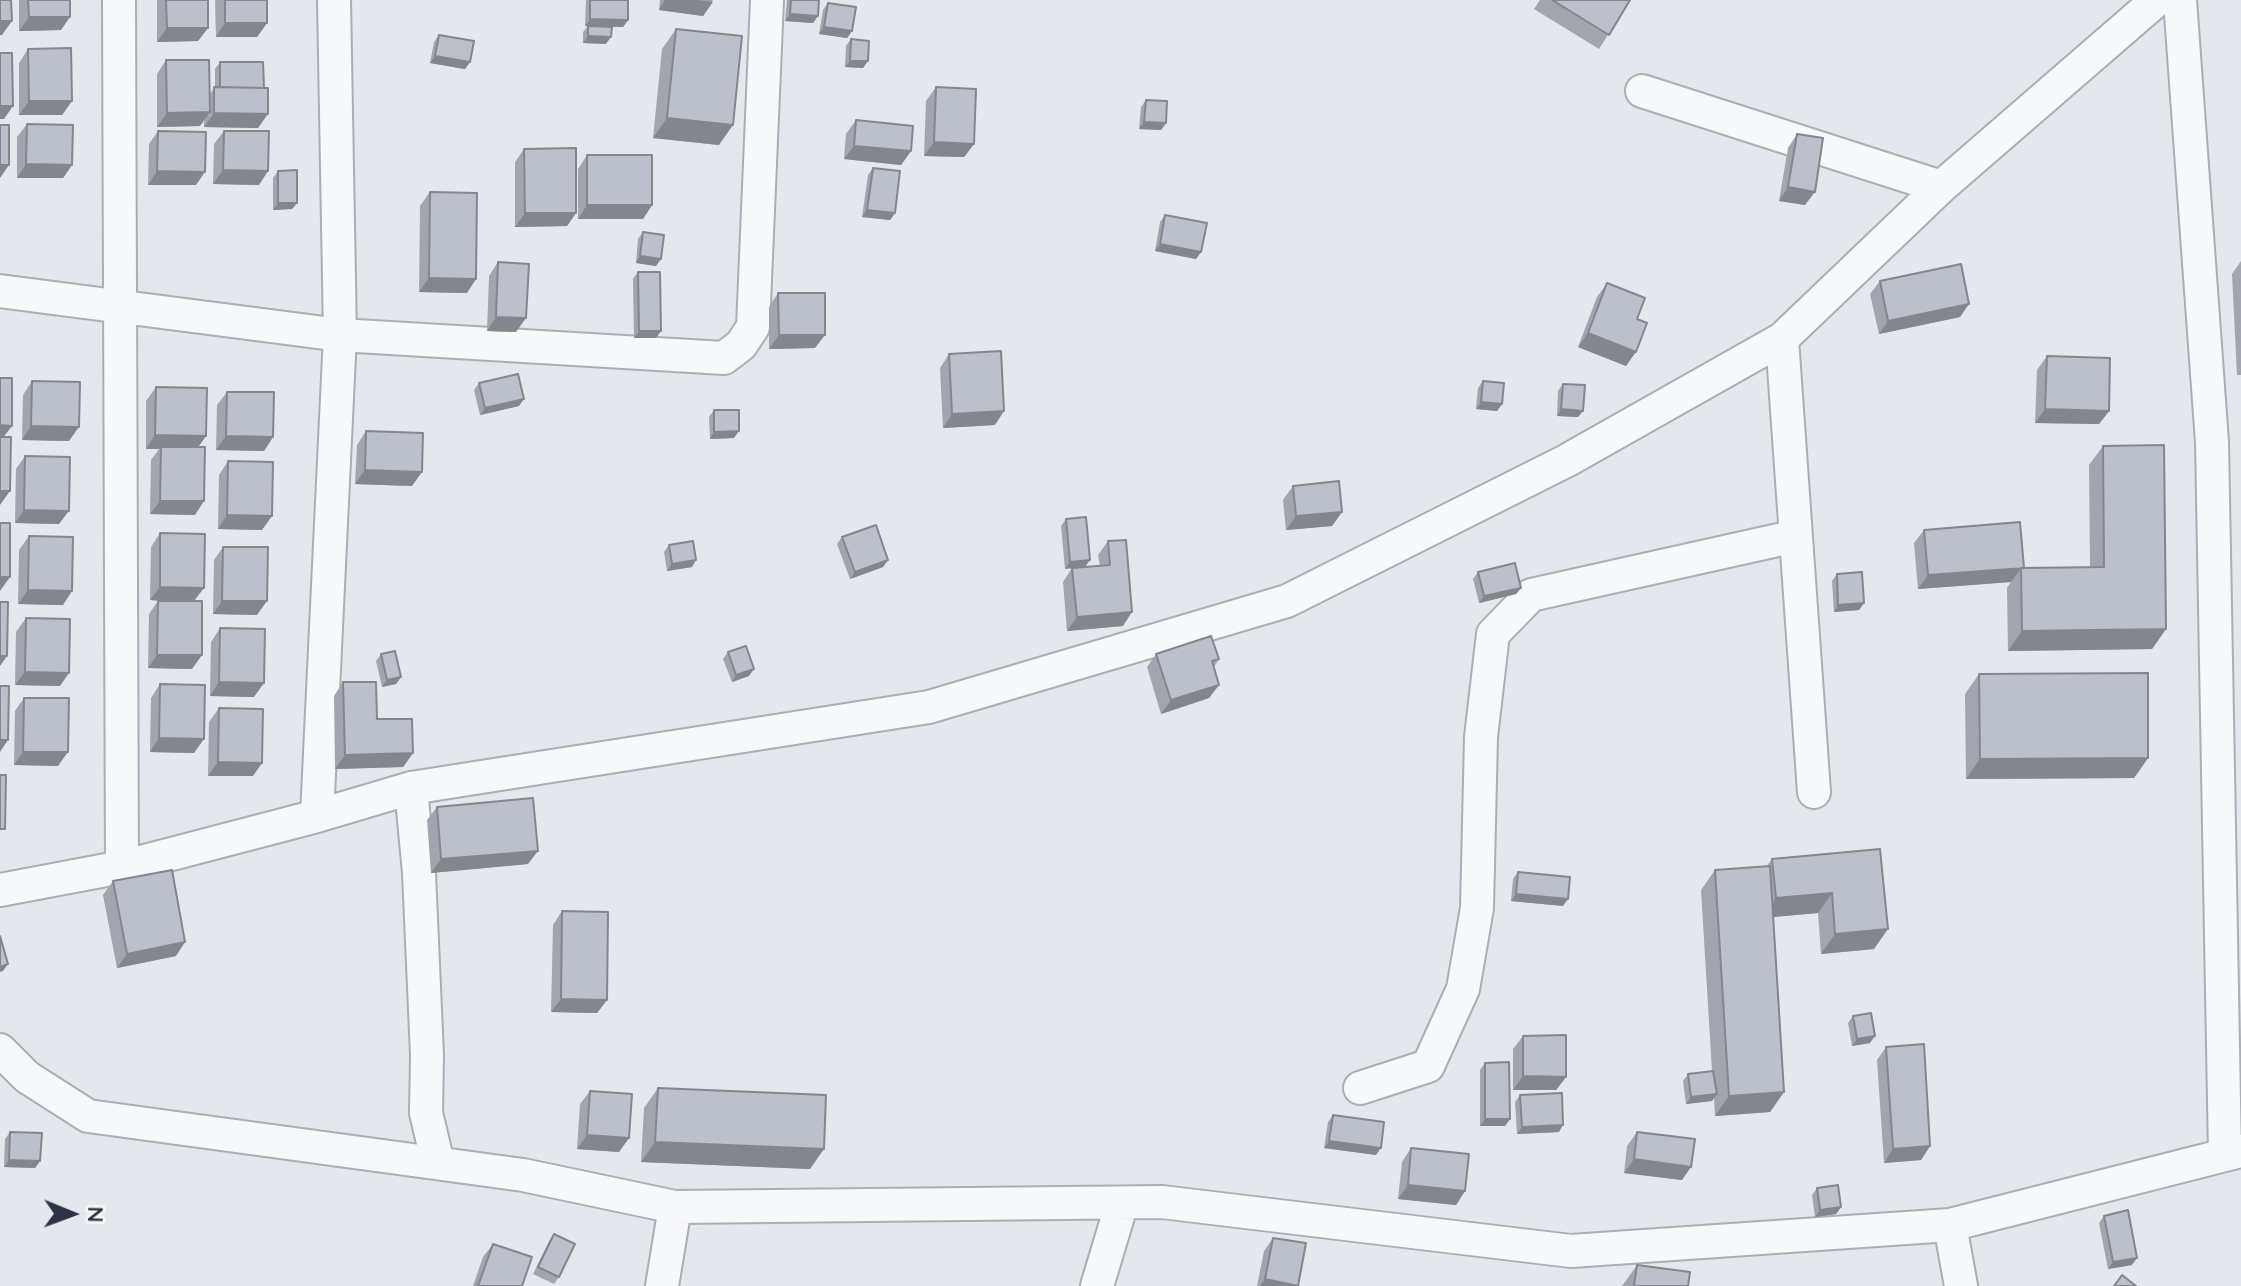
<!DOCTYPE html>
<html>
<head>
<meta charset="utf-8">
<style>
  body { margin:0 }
  #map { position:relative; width:2241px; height:1286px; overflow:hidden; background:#e4e7ec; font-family:Quicksand,sans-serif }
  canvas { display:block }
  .north { position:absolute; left:32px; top:1174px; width:80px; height:80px; -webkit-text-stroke:6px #f4f6f9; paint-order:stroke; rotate:91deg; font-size:22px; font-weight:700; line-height:32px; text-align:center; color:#2b3445 }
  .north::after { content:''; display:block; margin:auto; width:28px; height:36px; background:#2b3445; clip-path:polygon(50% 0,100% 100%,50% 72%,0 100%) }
</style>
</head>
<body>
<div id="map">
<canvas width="2241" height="1286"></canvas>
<div class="north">N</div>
</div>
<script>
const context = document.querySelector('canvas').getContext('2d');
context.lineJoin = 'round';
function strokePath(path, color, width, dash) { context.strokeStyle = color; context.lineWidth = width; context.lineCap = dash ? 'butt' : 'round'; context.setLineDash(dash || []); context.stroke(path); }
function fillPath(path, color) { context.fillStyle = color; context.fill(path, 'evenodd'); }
const minor = new Path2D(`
  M119,0L122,867
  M2180,0L2212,442L2225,1155
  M1642,91L1941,187
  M0,291L340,335L724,358L741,345L753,327L767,0
  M1782,339L1814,792
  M411,788L419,873L427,1055L426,1113L438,1163
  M317,816L340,335L334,0
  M0,890L122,867L317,816L411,788L929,707L1287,601L1566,461L1782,339L1941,187L2157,0
  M0,1050L27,1077L88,1116L523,1175L675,1207L1162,1202L1571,1251L1950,1225L1961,1286
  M1360,1088L1428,1066L1463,989L1477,908L1481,737L1493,634L1531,595L1796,536
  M1950,1225L2241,1151
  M662,1286L675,1207
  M1097,1286L1122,1203`);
strokePath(minor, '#a9aeb7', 36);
strokePath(minor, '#f7f8fa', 32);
fillPath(new Path2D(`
  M19,0H70L61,30L19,31Z
  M157,0H208V28L198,41L157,42Z
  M215,0H267V23L257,37H216Z
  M586,0H628V20L623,27L602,26L606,44L583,43V32L588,26H585Z
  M660,0H713L703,16L659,10Z
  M787,0H819L818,16L813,23L785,21Z
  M1540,0H1630L1599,49L1534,9Z
  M828,3L852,31L847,38L819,34L823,10Z
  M676,29L719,145L653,138L662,49Z
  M439,35L470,62L465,69L430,63L434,42Z
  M851,39L863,68L845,67L846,46Z
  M28,49L72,101L62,115H19V63Z
  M166,60L210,94L215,87V69L220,62L258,128L204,127V120L200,126L157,127V74Z
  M936,87L974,144L964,157L924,156L926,101Z
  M1146,100L1166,123L1161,130L1139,129L1141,107Z
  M856,120L911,151L901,165L844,159L846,134Z
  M27,124L72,165L63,178H17V137Z
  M158,131L196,185H148L149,144Z
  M224,131L259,185L213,184L214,144Z
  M1797,134L1805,205L1779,201L1788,148Z
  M524,149L576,213L567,226L515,227V162Z
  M587,155L652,205L643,219H578V169Z
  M873,168L895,213L890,220L862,217L868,175Z
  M278,171L297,203L292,209L273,210V178Z
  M430,192L467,293L419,292L420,206Z
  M1165,215L1201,252L1196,259L1155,251L1160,222Z
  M643,232L661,259L656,266L636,263L638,239Z
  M2241,261V375H2237L2232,274Z
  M498,262L516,332L487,331L489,276Z
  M638,272L656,338H634L633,279Z
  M1880,281L1960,317L1879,334L1870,294Z
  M1607,283L1637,319L1626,366L1578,347L1597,297Z
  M778,293L815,348L769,349V307Z
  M949,354L995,425L943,428L940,368Z
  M2047,356L2109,411L2099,424L2035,423L2037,370Z
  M32,381L69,441L22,440L23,395Z
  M1483,381L1502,404L1497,411L1476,409L1478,388Z
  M479,383L519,406L480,415L474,390Z
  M1563,384L1578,417L1557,416L1558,391Z
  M156,387L206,436L198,447L195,515L150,514L151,460L159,449H146V401Z
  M227,392L273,437L264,451L216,450L217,405Z
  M714,410L734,438L710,439L709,417Z
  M366,431L412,486L355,484L357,445Z
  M2103,446L2166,629L2152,649L2008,651L2007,588L2011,582L1918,589L1914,543L1924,530L2024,568L2090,567L2089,465Z
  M25,456L59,524L15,523L16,469Z
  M228,461L262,530L218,529L219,475Z
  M1293,486L1342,512L1332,526L1286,530L1283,500Z
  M1066,519L1090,560L1065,569L1061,526Z
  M160,533L194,601L192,669L148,668L149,614L158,601L150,600L151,547Z
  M29,536L63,605L18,604L19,550Z
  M842,537L888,560L883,567L850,579L837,544Z
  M1108,541L1123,626L1067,631L1063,582L1072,568L1100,566L1098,555Z
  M669,545L692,567L667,571L664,552Z
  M223,547L257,615L213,614L214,560Z
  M1478,572L1521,588L1516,594L1479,603L1473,579Z
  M1837,574L1864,603L1859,610L1834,612L1832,581Z
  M26,618L60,686L15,685L16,632Z
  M220,628L254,697L210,696L211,642Z
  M728,652L749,676L732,682L723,659Z
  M381,654L401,677L396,684L382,687L376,661Z
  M1156,654L1219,659L1214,667L1219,685L1209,698L1161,714L1147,667Z
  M1979,674L2148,758L2134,778L1966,779L1965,694Z
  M343,682L377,719L413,753L403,767L335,769L334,696Z
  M160,684L194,753L150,752L151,698Z
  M24,698L58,766L14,765L15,711Z
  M219,708L253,776H208L209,722Z
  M437,807L528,864L431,873L427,820Z
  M1880,849L1874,949L1821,954L1818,913L1773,917L1784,1092L1770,1112L1715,1116L1714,1098L1712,1101L1686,1104L1683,1081L1688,1074L1712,1071L1701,890L1715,870L1767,866L1772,859Z
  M1518,872L1563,906L1511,901L1513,879Z
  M113,881L176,956L117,968L103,895Z
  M562,911L607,1000L597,1013L551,1012L553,925Z
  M1853,1016L1870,1043L1852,1046L1848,1023Z
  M1523,1036L1566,1077L1556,1090H1513V1049Z
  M1886,1047L1930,1146L1921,1160L1884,1163L1877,1060Z
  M1485,1063L1510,1119L1505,1126H1480V1070Z
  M658,1088L810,1169L641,1162L644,1108Z
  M590,1091L629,1138L619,1152L577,1149L580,1104Z
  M1520,1095L1559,1132L1517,1134L1515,1102Z
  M1333,1115L1376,1155L1324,1148L1328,1122Z
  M10,1132L40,1161L35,1168L4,1167L5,1139Z
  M1637,1132L1682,1180L1624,1173L1627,1146Z
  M1411,1148L1465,1191L1456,1205L1398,1199L1402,1162Z
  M1817,1188L1841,1207L1836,1214L1815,1217L1812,1195Z
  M2104,1216L2132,1265L2108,1269L2099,1223Z
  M554,1234L559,1277L554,1284L533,1274L549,1241Z
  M1273,1238L1298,1286H1257L1264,1251Z
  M493,1244L522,1286H473L483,1257Z
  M1637,1265L1688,1286H1622Z`), '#a1a5ae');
fillPath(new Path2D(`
  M665,0H698L713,2L703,16L659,10Z
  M790,14L818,16L813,23L785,21Z
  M29,17H70L61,30L19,31Z
  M590,19L628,20L623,27L585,26Z
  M0,21H12L2,35H0Z
  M225,23H267L257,37H216Z
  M824,27L852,31L847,38L819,34Z
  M167,28H208L198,41L157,42Z
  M588,36L611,37L606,44L583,43Z
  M435,56L470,62L465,69L430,63Z
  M850,61H868L863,68L845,67Z
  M29,101H72L62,115H19Z
  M0,106H13L4,119H0Z
  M210,112L200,126L157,127L167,113Z
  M214,113L268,114L258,128L204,127Z
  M667,118L733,125L719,145L653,138Z
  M1144,122L1166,123L1161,130L1139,129Z
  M934,142L974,144L964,157L924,156Z
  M854,146L911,151L901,165L844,159Z
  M26,164L72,165L63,178H17Z
  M0,165H9L0,178Z
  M223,170L268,171L259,185L213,184Z
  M157,171L205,172L196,185H148Z
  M1788,187L1815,192L1805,205L1779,201Z
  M278,203H297L292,209L273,210Z
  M587,205H652L643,219H578Z
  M867,210L895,213L890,220L862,217Z
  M525,213H576L567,226L515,227Z
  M1160,244L1201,252L1196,259L1155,251Z
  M640,256L661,259L656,266L636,263Z
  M429,278L476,279L467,293L419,292Z
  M1969,304L1960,317L1879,334L1888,321Z
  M496,317L526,318L516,332L487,331Z
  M639,331H661L656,338H634Z
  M1588,333L1636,352L1626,366L1578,347Z
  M779,335H825L815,348L769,349Z
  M524,399L519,406L480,415L485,408Z
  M1481,402L1502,404L1497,411L1476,409Z
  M1561,409L1583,411L1578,417L1557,416Z
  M2045,409L2109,411L2099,424L2035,423Z
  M1004,411L995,425L943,428L952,414Z
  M0,425L12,426L2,439H0Z
  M31,426L79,427L69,441L22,440Z
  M739,431L734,438L710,439L714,432Z
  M155,435L206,436L196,450L161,447L159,449H146Z
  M226,436L273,437L264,451L216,450Z
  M365,470L422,472L412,486L355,484Z
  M0,491H10L0,505Z
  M160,501H204L195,515L150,514Z
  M24,510L69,511L59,524L15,523Z
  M1342,512L1332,526L1286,530L1296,516Z
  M227,515L272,516L262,530L218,529Z
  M696,560L692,567L667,571L672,564Z
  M888,560L883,567L850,579L855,572Z
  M1090,560L1085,567L1065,569L1070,562Z
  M2021,568L2011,582L1918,589L1928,575Z
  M0,577H10L0,591Z
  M160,587L204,588L194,601L150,600Z
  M1521,588L1516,594L1479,603L1484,596Z
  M28,590L72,591L63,605L18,604Z
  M222,601H267L257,615L213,614Z
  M1864,603L1859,610L1834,612L1838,605Z
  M1132,612L1123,626L1067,631L1077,617Z
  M2166,629L2152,649L2008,651L2022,631Z
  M157,655H202L192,669L148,668Z
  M0,656H7L0,666Z
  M754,669L749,676L732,682L736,675Z
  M25,672L69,673L60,686L15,685Z
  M401,677L396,684L382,687L387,680Z
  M219,682L264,683L254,697L210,696Z
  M1219,685L1209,698L1161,714L1171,700Z
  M159,738L204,739L194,753L150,752Z
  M0,740H8L0,752Z
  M23,752H68L58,766L14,765Z
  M413,753L403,767L335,769L345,755Z
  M2148,758L2134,778L1966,779L1980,759Z
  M218,762L262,763L253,776H208Z
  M538,851L528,864L431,873L441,859Z
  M1832,893L1818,913L1762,918L1776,898Z
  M1516,894L1568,899L1563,906L1511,901Z
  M1888,929L1874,949L1821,954L1835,934Z
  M185,942L176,956L117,968L127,954Z
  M8,964L3,971L0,972V967Z
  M561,999L607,1000L597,1013L551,1012Z
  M1875,1036L1870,1043L1852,1046L1857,1039Z
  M1523,1076L1566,1077L1556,1090H1513Z
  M1784,1092L1770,1112L1715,1116L1729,1096Z
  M1717,1094L1712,1101L1686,1104L1691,1097Z
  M1485,1119H1510L1505,1126H1480Z
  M1563,1125L1559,1132L1517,1134L1522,1127Z
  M587,1135L629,1138L619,1152L577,1149Z
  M1329,1141L1381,1148L1376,1155L1324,1148Z
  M655,1142L824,1149L810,1169L641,1162Z
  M1930,1146L1921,1160L1884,1163L1893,1149Z
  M1634,1159L1691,1167L1682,1180L1624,1173Z
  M9,1160L40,1161L35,1168L4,1167Z
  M1408,1185L1465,1191L1456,1205L1398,1199Z
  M1841,1207L1836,1214L1815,1217L1820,1210Z
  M2137,1258L2132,1265L2108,1269L2113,1262Z
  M1265,1279L1298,1286H1260Z`), '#83868d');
const building = new Path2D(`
  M0,0H11L12,21H0Z
  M28,0H70V17H29Z
  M166,0H208V28H167Z
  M225,0H267V23H225Z
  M590,0H628V20L590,19Z
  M791,0H819L818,16L790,14Z
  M1552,0H1630L1609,35Z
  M828,3L856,7L852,31L824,27Z
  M588,26L612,27L611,37L588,36Z
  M676,29L742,36L733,125L667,118Z
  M439,35L474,41L470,62L435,56Z
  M851,39L869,41L868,61H850Z
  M71,48L72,101H29L28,49Z
  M0,53H12L13,106H0Z
  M166,60H209L210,112L167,113Z
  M220,62H263L264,88L220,87Z
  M214,87L268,88V114L214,113Z
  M936,87L976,89L974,144L934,142Z
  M1146,100L1167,101L1166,123L1144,122Z
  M856,120L913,126L911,151L854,146Z
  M27,124L73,125L72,165L26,164Z
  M0,125H9V165H0Z
  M158,131L206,132L205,172L157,171Z
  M224,131H269L268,171L223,170Z
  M1797,134L1823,138L1815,192L1788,187Z
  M576,148V213H525L524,149Z
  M587,155H652V205H587Z
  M873,168L900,171L895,213L867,210Z
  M297,170V203H278V171Z
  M430,192L477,193L476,279L429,278Z
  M1165,215L1207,223L1201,252L1160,244Z
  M643,232L664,235L661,259L640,256Z
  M498,262L529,264L526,318L496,317Z
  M1961,264L1969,304L1888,321L1880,281Z
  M638,272H660L661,331H639Z
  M1607,283L1645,298L1637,319L1647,323L1636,352L1588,333Z
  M778,293H825V335H779Z
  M1001,351L1004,411L952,414L949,354Z
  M2047,356L2110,358L2109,411L2045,409Z
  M518,374L524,399L485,408L479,383Z
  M0,378H12V426L0,425Z
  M32,381L80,382L79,427L31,426Z
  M1483,381L1504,383L1502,404L1481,402Z
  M1563,384L1585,385L1583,411L1561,409Z
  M156,387L207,388L206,436L155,435Z
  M227,392H274L273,437L226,436Z
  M714,410H739V431L714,432Z
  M366,431L423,433L422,472L365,470Z
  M0,437H11L10,491H0Z
  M2164,445L2166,629L2022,631L2021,568L2104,567L2103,446Z
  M161,447H205L204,501H160Z
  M25,456L70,457L69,511L24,510Z
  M228,461L273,462L272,516L227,515Z
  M1339,481L1342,512L1296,516L1293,486Z
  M1086,517L1090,560L1070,562L1066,519Z
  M2020,522L2024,568L1928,575L1924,530Z
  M0,523H10V577H0Z
  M876,525L888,560L855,572L842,537Z
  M160,533L205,534L204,588L160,587Z
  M29,536L73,537L72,591L28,590Z
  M1126,540L1132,612L1077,617L1072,568L1110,565L1108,541Z
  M693,541L696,560L672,564L669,545Z
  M223,547H268L267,601H222Z
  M1515,563L1521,588L1484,596L1478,572Z
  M1862,572L1864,603L1838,605L1837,574Z
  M158,601H202V655H157Z
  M0,602H8L7,656H0Z
  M26,618L70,619L69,673L25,672Z
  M220,628L265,629L264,683L219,682Z
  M1211,636L1219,659L1212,661L1219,685L1171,700L1156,654Z
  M746,646L754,669L736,675L728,652Z
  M395,651L401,677L387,680L381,654Z
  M2148,673V758L1980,759L1979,674Z
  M343,682H376L377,719H412L413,753L345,755Z
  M160,684L205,685L204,739L159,738Z
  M0,686H9L8,740H0Z
  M24,698H69L68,752H23Z
  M219,708L263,709L262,763L218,762Z
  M0,775H6L5,829H0Z
  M533,798L538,851L441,859L437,807Z
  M1880,849L1888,929L1835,934L1832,893L1776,898L1772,859Z
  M1770,866L1784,1092L1729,1096L1715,870Z
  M172,870L185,942L127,954L113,881Z
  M1518,872L1570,877L1568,899L1516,894Z
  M562,911L608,912L607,1000L561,999Z
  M0,936L8,964L0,967Z
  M1871,1013L1875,1036L1857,1039L1853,1016Z
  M1566,1035V1077L1523,1076V1036Z
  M1924,1044L1930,1146L1893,1149L1886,1047Z
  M1509,1062L1510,1119H1485V1063Z
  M1713,1071L1717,1094L1691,1097L1688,1074Z
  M658,1088L826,1095L824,1149L655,1142Z
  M590,1091L632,1094L629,1138L587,1135Z
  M1562,1093L1563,1125L1522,1127L1520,1095Z
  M1333,1115L1384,1122L1381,1148L1329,1141Z
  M10,1132L42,1133L40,1161L9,1160Z
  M1637,1132L1695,1139L1691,1167L1634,1159Z
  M1411,1148L1469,1154L1465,1191L1408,1185Z
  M1838,1185L1841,1207L1820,1210L1817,1188Z
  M2128,1210L2137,1258L2113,1262L2104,1216Z
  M554,1234L575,1244L559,1277L538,1267Z
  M1273,1238L1306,1243L1298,1286L1265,1279Z
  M493,1244L532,1257L522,1286H478Z
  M1637,1265L1690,1272L1688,1286H1634Z
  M2122,1275L2136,1286H2114Z`);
fillPath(building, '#bbc0ca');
strokePath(building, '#83868d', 2);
</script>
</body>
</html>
